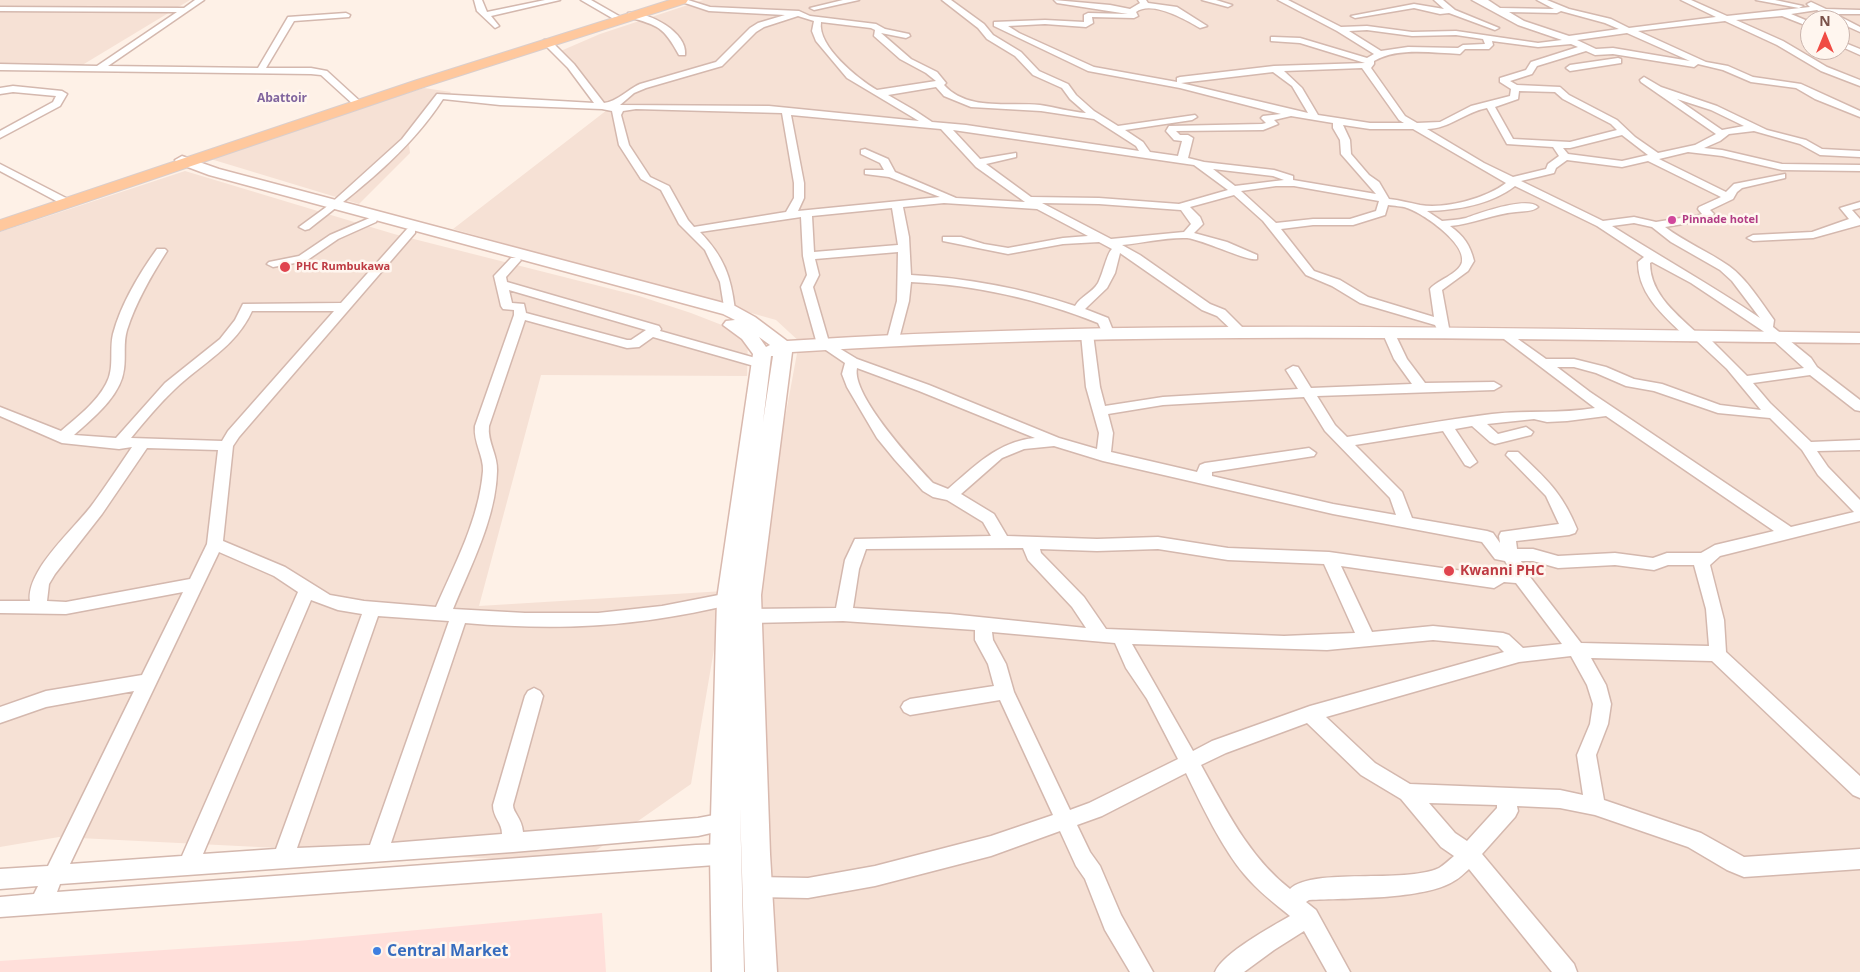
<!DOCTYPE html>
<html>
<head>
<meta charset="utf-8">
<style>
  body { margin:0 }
  #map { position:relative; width:1860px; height:972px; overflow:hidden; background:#fef1e7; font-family:"Open Sans",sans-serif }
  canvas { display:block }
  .north { position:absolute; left:1800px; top:10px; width:50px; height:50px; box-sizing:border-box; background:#fff6ef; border:1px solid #cab4ad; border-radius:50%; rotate:0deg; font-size:14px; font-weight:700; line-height:20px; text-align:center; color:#7a5149 }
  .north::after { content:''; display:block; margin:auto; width:18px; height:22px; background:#f04b44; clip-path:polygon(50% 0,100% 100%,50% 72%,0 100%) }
</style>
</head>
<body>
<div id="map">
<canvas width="1860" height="972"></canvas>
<div class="north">N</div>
</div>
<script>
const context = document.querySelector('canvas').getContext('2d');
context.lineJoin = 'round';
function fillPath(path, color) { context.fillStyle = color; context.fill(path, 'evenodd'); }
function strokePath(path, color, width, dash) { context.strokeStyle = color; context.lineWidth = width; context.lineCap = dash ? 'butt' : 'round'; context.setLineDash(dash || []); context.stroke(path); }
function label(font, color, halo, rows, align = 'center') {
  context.font = font + ' "Open Sans",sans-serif'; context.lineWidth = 5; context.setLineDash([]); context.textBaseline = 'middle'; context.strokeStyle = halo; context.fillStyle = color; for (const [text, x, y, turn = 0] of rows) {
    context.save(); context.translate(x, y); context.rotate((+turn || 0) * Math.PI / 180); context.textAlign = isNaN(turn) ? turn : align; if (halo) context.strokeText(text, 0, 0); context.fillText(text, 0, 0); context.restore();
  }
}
fillPath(new Path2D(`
  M0,0H190L79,67L0,66Z
  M703,0H1860V336L1427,332L802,344L776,320L453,229L607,110L556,53L600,34ZM1810,20H1840V50H1810Z
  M424,88L451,92L418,129L409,145L410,153L359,204L204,157Z
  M185,171L394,234L639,296L691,313L745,334L748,339L747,376L541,375L479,606L724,591L691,784L578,863L59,837L0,847V232Z
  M1125,335L1860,339V972H764L758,597L773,483L798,348Z`), '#f6e1d5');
fillPath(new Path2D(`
  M602,913L606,972H0V961L298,941Z`), '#ffdfda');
const street = new Path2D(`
  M195,0H204L108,66L258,68L288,17L346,13L350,15L349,17L294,21L266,68H311L327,71L362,103L354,105L321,75L311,74L0,70V64L97,66L177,12L0,11V7L184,8Z
  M474,0H482L487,12L545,0H560L491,16L499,26L495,28L477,11Z
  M581,0H591L619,16L612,18Z
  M676,0H688L710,7L799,11L810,16L876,24L885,29L909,34L910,36L906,38L881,33L911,59L937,72L946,83L944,85C967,111 1008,102 1040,105C1055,107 1070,112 1086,113L1070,99L1062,88L1033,75L1015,56L987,39L978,28L942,0H951L984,24L993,35L1021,52L1039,71L1068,84L1076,95L1094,111L1118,126L1195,115L1197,117L1192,120L1125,130L1143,142L1150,152L1178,156L1182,141L1174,140L1166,131L1169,126L1262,124L1266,123L1261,118L1263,116L1281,114L1180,88L1088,71L994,26V22L1045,20L1084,22V15L1088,13L1128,14L1057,3L1054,0L1110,5L1130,9L1140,3L1138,0H1146L1148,3L1177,7L1207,26L1200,28C1185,19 1151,0 1136,12L1138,16L1134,18L1092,17L1093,23L1086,27L1045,24L1008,26L1019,33L1094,67L1177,82V78L1180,77L1274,66L1365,63L1300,43L1271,41V37H1274L1300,38L1367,58L1374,54L1337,31L1278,0H1288L1341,27L1367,26L1412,32L1456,31L1538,43L1562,40L1518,25L1472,0H1488L1500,8L1554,9L1537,0H1547L1569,9L1611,19L1629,28L1716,17L1681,0H1691L1727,16L1810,7L1807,4L1811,2L1826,9L1860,10V14H1835L1860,27V32L1840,23V20H1835L1817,10L1791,14L1810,22V27L1782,16L1736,20L1783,41L1827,67L1860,80V86L1821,71L1777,45L1725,21L1638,31L1706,62L1728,66L1753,77L1801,84L1860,111V117L1815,99L1796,88L1751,82L1723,70L1698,64L1694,67L1613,54L1595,55L1586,51L1537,66L1532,74L1510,81L1517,85L1560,87L1569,95L1617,120L1635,137L1658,153L1695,145L1716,134L1641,82L1640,80L1644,77L1661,87L1717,106L1767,130L1806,140L1822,149L1860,151V157L1820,155L1800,144L1754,131L1729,134L1720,141L1704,148L1722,150L1782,164L1860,165V171L1782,170L1722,156L1688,152L1659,159L1726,192L1734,184L1785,174V178L1742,188L1737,192L1733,199L1710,210L1714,214L1707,220L1665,227C1685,242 1709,252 1729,266C1747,279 1761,302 1774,320L1773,327L1811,358L1817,367L1860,400V411L1855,410L1810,375L1753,383L1770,403L1811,442L1860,440V450L1817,451L1828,467L1860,500V521L1720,556L1710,565L1724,620L1726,652L1860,776V798L1853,795L1712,661L1591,658L1606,685L1611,704L1608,724L1596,755L1604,800L1701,833L1744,857L1860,849V869L1744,877L1727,870L1688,847L1595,815L1560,808L1517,806L1518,811L1515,817L1482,854L1574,964L1577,972H1552L1469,869C1464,873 1460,878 1454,881C1425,900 1345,898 1309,900L1306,902L1316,910L1350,972H1327L1304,931L1274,950L1244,972H1215C1223,953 1271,927 1290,916C1274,903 1257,890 1244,874C1222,848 1201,804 1186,773L1102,816L1077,825L1090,852L1100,866L1121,915L1153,972H1130L1105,930L1085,879L1076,866L1060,831L991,856L875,886L808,898L757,897L750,894L746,887L750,880L757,877L808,878L875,866L991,836L1053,815L1000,700L910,715L904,712L901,707L904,702L910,699L994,686L988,664L975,640V630L843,621L750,623L744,621L742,616L744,611L750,609L836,608L845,560L855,539L991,536L983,522L947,500L933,497L923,491L895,460L877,438L847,387L842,374L845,363L817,344L801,287L807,275L803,256L801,217L700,232C724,257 731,276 735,310L733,313H725L720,282L705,250L679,224L661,190L641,179L619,145L612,111L602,109L500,105L443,99C409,152 356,192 309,229L305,230L299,227L329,205L402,139L437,94L594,103L568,68L544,44V40H550L574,64L604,103C617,102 628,89 640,84L716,62L750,28L758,23L785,15L709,11ZM1561,11L1605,23L1619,29L1569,36L1524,21L1509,12L1557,13ZM798,16L814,21L812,31L816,41L847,78L919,121L769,106L620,105L634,93L646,88L722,66L756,32L764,27ZM821,22L871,28L875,30L874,36L900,59L926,73L936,81L877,90C858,79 817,46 821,22ZM1367,30L1412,36L1456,35L1483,39L1485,44L1463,45L1458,48L1408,47L1381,51L1349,31ZM1627,33L1690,61L1613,48L1596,49L1577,40ZM1492,41L1538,47L1571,44L1578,47L1531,62L1526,70L1500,78V82L1511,89L1510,96L1471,106L1440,122L1417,123L1405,116L1371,68L1374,64V61C1398,47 1433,53 1460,54L1465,49H1489L1493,45ZM1362,68L1399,120L1404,123H1370L1318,115L1302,88L1284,71ZM1273,72L1292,86L1308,113L1181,83ZM936,87L944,96L971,107L1041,111L1094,119L1136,146L1139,151L966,125L932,122L914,110L888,95ZM1519,91L1555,92L1563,99L1611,124L1617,130L1570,142L1513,139L1495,107L1518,99ZM1677,99L1711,110L1744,126L1722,130ZM1487,108L1507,144L1553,147L1559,156L1548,164L1546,169L1513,177L1484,163L1427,129C1449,129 1465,112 1487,108ZM636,109L782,113L794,183V198L786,212L694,227L688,220L669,186L650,177L629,145L621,115L623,111ZM791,115L941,129L976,167L1025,202L956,198L895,172L888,159L865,149L861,150V154L880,163L884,170H865V174L889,177L940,197L798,211L804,198V183ZM1291,116L1333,123V128L1340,140L1341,154L1376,194L1293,180V176L1274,170L1204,162L1188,158L1193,138L1188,135H1180L1176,131L1263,130L1278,124L1274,120ZM1343,125L1370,129H1413L1506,183C1485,199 1445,209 1420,205C1410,203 1399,200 1389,199L1379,182L1369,175L1351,154L1350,140ZM953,130L1194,165L1228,190L1179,204L1099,198L1031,197L986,164L1016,157V153L980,159ZM1622,135L1648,155L1622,161L1568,154L1563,148H1570ZM1567,160L1622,167L1648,161L1721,197L1699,207L1698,209L1702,214L1700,215L1656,222L1634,217L1603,221L1521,181L1554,173L1556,168ZM1213,169L1273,176L1284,180L1235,186ZM1276,186H1294L1379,201L1376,211L1350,219H1313L1276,223L1241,191ZM1515,186L1597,226L1644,257L1638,262C1638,297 1668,319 1690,341H1697L1727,369L1761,410L1720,405L1662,384L1634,379L1606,367L1574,359H1546L1508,332L1504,333L1502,336L1504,339L1595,408C1560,414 1527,410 1492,414C1443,420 1395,429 1347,437L1335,425L1317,396L1494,390L1501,386L1494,382L1425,383L1407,359L1395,334L1389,330L1383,334L1394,359L1412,384L1311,388L1298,367L1293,366L1286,370L1298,389L1163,397L1105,406L1100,387L1093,334L1087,330L1081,334L1086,387L1099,433L1097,449L1059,438L929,385L857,359L829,342L813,287L819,275L815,259L898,252L897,301L887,339L888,342H898L899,339L909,301L911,282C976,285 1038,299 1098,323L1104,336L1108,337L1114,333L1108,318L1085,309L1107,288L1115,273L1120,253L1202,310L1217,316L1237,335L1241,336L1247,332L1225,310L1210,304L1140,255L1122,245C1143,243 1167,237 1187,238C1204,240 1248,262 1257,259V255L1227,242L1194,233L1203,224L1200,217L1190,207L1234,195L1263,221L1306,275L1332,286L1360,303L1435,325L1439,333L1450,338L1456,334L1449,328L1442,290L1468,271L1474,261C1470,245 1464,236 1450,226C1473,224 1493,214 1516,212C1523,211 1533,212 1538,207C1527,196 1480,213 1466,218C1458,220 1449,220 1442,221L1427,211C1458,210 1490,205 1515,186ZM944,203L1037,209L1088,236L1063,238L1008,248L984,244L961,237H943V241L1008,254L1063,244L1099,242L1112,249C1107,253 1103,274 1098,283C1092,293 1081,296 1075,306C1021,288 967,278 911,275L909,237L903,207ZM1042,203L1099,204L1181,210L1191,224L1184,232L1111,239ZM1388,205C1394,206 1402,206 1407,208C1423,213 1466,243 1462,262C1459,274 1437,280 1430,289L1434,317L1368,297L1340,280L1314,271L1281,229L1313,225H1353L1385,215ZM892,208L898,245L814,252L812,216ZM1634,223L1652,227L1671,242L1720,270L1732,281L1760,318C1711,285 1661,257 1612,226ZM1652,262L1691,283L1763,331L1804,368L1747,376L1706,335H1699C1678,315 1650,295 1650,263ZM1557,367H1574L1596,373L1626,386L1654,391L1718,413L1770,418L1802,450L1818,475L1854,512L1791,527L1590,392ZM857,368L919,391L1035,438C998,441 974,467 948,489L933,483C915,464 851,395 857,368ZM1304,397L1325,431L1390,498L1396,515L1333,504L1212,476V472L1314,456L1316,453L1309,448L1205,463L1200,465L1197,472L1111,452L1113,433L1108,414L1163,405ZM1606,416L1774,531L1715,545L1701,553H1667L1653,558L1615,553L1558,556L1533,549H1517L1516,541L1569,535L1575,533L1577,529C1562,492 1546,479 1518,452H1508L1506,455L1546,496L1559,524L1501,532L1499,536L1500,543L1493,533L1487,531L1412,518L1402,492L1355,445L1443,431L1465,465L1470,467L1477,462L1455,429L1472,426L1490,442L1495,444L1531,435L1533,432L1526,427L1498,434L1487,424L1534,419L1547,422L1567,421ZM1054,446L1103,461L1333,514L1482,542L1495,559L1505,561L1510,570H1500L1491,575L1329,552L1228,548L1158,537L1097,539L1007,536L994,514L961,494L1002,458L1024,449ZM1023,548L1028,560L1072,607L1086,628L950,614L853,608L859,569L866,549ZM1040,549L1097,551L1158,549L1228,560L1324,564L1355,633L1284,636L1106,629L1084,597L1041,553ZM1521,561H1533L1558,568L1615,565L1654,570L1668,565H1694L1706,609L1709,646L1581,643L1527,573ZM1341,566L1494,588L1504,582L1516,583L1562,644L1523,648L1509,635L1503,633L1433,626L1372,632ZM992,632L1115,643L1126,668L1147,699L1178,759L1089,803L1070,810L1014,692L1006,664L993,640ZM1433,640L1498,646L1504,652L1310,706L1212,741L1193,751L1132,644L1327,650ZM1571,656L1587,685L1593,704L1590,724L1577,755L1583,795L1560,790L1410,784L1375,763L1326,717L1519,662ZM1307,723L1361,775L1401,799L1441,847L1454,856C1449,860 1444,865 1439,868C1404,884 1313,867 1290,889C1249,857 1226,810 1201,765L1226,753ZM1429,803L1497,805V808L1467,841L1455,833Z
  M843,0H859L814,10L810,8Z
  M1202,0H1216L1232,5L1228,7Z
  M1434,0H1443L1455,10L1499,28L1495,30L1449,13L1440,14L1414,8L1355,18L1351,16L1414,4L1444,9Z
  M1756,0H1775L1803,6L1799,8Z
  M628,13C647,11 688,32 685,55H679C664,27 658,25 628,17Z
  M1840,41L1860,49V55L1840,46Z
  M1618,58L1621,59V63L1570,71L1566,68L1570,65Z
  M13,86L62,91L67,94L60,106L0,138V131L53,102L56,96L13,92L0,94V88Z
  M0,164L66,198L67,200L62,203L58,202L0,171Z
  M1860,202V208L1852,210L1860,219V225L1813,238L1753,241L1747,238L1753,235L1812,232L1849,219L1840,208Z
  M372,217L377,220L376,222L338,239L306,261L273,267L267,264L269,262L299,256L330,235Z
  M411,228L415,229V233L239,437L233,446L223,541L285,567L330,595L364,601L436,607C455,564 479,519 483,471C484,456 473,442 475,426L514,315V310L503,309L501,306L494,276L511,258H519L521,260L506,277L507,282L659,326L661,329L660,331L766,361L768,364L766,367L761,368L653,337L639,347L627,348L525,320L489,426C487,442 498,455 497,471C496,518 471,565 453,609L525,613H598L662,606L729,593L735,595L737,599L735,603L729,605C635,627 561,631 465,623L391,843L502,834C502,822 493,818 493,805L525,696L528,691L534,688L540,691L543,696L513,805C513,813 522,818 523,832L698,818L730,812L737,815L740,821L737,827L698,836L513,852L60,884L57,892L696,845L729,844L736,847L739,854L736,861L729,864L0,917V897L34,894L38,886L0,889V869L48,866L134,691L46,707L0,723V707L46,691L142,675L183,592L66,614L0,613V601H30C26,570 75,528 92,505C106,486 119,466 132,447L119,449L62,443L0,416V407L61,431C77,417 96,403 106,384C115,368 109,351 113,334C121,304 139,274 157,249H165L167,251C151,276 136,302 127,330C123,343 126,356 124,369C121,396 93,418 74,435L116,438L165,383L220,339L235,320L243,304L341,303L407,229ZM509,290L646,330L631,340H627L526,313L524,304L512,303ZM252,311H334L228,431L222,441L131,438C145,421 159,404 175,389C202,363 236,347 252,311ZM147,448L218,450L207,544L190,579L66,602L47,601L49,584L55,574L102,514ZM219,552L274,576L298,592L182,856L70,864ZM311,600L338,610L362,614L276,849L203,854ZM378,616L449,621L370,845L297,848Z`);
const secondary = new Path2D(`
  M182,156L219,169L735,306L755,317L787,341C1144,318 1503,329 1860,333V343C1504,340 1147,329 792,352L761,595L770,854L777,972H745L740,806L744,972H712L710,854L717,599L753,354L742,339L723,325L726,321L735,320L723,314L209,175L177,163L175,160ZM759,337L770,345L766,347ZM771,356H773L763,422Z`);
const primary = new Path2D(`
  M670,0H688L686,3L427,86L0,231V220L417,80Z`);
strokePath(street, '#d4b8ae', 3);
strokePath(secondary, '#d9b9ae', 3);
strokePath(primary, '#dacecc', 2);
fillPath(street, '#fff');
fillPath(secondary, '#fff');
fillPath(primary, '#ffc89d');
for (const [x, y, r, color] of [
  [1672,220,5,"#d1479c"],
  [285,267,6,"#e0444e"],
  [1449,571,6,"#e0444e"],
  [377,951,5,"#3f7fe0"]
]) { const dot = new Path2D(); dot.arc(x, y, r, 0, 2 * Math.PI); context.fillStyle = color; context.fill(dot); strokePath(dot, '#fff6ef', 2); }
label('bold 11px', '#b23c85', '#fff6ef', [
  ["Pinnade hotel",1682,220]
], 'left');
label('bold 11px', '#be3a42', '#fff6ef', [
  ["PHC Rumbukawa",296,267]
], 'left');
label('bold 12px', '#80659e', '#fff6ef', [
  ["Abattoir",282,99]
]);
label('bold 14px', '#be3a42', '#fff6ef', [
  ["Kwanni PHC",1460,571]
], 'left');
label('bold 16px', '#366cbe', '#fff6ef', [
  ["Central Market",387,951]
], 'left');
</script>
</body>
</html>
